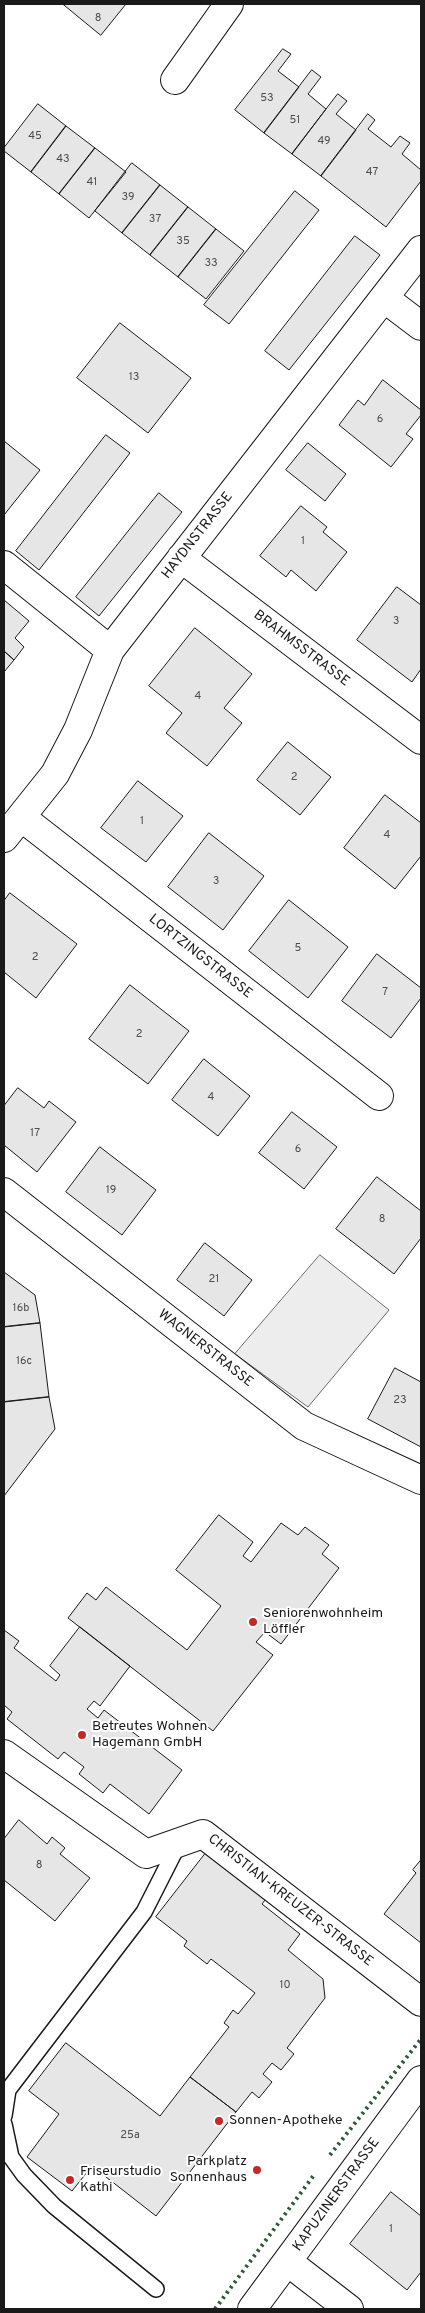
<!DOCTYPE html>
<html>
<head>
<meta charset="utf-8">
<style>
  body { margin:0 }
  #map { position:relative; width:425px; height:2313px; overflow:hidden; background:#fff; font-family:Overpass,sans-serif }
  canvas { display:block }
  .frame { position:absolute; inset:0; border:5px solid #1a1a1a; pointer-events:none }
</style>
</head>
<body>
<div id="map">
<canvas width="425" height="2313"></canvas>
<div class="frame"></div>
</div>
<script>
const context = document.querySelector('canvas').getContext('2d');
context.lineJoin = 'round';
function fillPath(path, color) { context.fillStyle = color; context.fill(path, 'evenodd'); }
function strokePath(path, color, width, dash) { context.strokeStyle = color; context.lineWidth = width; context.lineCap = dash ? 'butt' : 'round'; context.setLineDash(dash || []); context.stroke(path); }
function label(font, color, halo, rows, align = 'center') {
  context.font = font + ' Overpass,sans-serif'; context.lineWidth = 4; context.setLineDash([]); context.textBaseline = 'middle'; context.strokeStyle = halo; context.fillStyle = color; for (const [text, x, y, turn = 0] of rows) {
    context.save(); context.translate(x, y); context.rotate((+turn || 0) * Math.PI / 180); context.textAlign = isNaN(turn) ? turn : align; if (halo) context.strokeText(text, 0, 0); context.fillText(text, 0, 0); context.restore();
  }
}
const green = new Path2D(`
  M320,1255L389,1310L308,1407L235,1354Z`);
fillPath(green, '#ededed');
strokePath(green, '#6a6a6a', 1);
const building = new Path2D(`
  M63,4H126L101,35Z
  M283,49L291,54L278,71L299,87L264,133L235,110Z
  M312,70L321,77L308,94L326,109L292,154L264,133Z
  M338,94L347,101L336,114L356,130L321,176L292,154Z
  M38,104L66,126L31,172L4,151V148Z
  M368,114L375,120L368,129L391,147L400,136L410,143L402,154L421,170V181L386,227L321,176Z
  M66,126L95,148L59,194L31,172Z
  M95,148L126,172L89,218L59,194Z
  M132,163L160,185L122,233L95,211Z
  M160,185L188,207L150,255L122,233Z
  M295,191L319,210L229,324L204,305Z
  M188,207L216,229L178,277L150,255Z
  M216,229L244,251L206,299L178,277Z
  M355,236L380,255L289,370L265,351Z
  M120,323L191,378L148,433L77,378Z
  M383,380L421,410V415L406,434L413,439L391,467L339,425L358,400L364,405Z
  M106,435L130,453L39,570L16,551Z
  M4,441L40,470L4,515Z
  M308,443L346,474L325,501L286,470Z
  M159,493L182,512L99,616L76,597Z
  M301,506L327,527L323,532L347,552L316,591L291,570L286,577L260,556Z
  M397,587L421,605V669L412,682L357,640Z
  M4,600L29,621L15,638L24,647L14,660L4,651Z
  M195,628L252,674L224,708L242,723L207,766L166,733L182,713L149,686Z
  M4,651L14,660L4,672Z
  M288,742L331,777L300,815L257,780Z
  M138,781L183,816L146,862L101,828Z
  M385,795L421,823V856L395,889L344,848Z
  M209,833L264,876L223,930L168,887Z
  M10,893L77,944L36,998L4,972V901Z
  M289,900L348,947L308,998L249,951Z
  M377,954L421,988V998L391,1038L342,1001Z
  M130,985L189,1031L148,1084L89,1039Z
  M204,1059L250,1096L218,1136L172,1100Z
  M18,1088L44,1108L49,1101L76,1122L37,1172L4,1145V1106Z
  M292,1112L337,1147L304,1189L259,1153Z
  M100,1147L156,1190L122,1235L66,1192Z
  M377,1177L421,1211V1238L394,1274L336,1229Z
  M205,1243L252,1280L224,1316L177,1280Z
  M4,1272L35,1295L40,1323L4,1327Z
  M40,1323L49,1397L4,1402V1327Z
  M395,1368L421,1382V1447L368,1419Z
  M49,1397L55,1429L4,1496V1402Z
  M219,1515L253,1542L243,1556L251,1562L281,1523L298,1535L305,1527L329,1545L322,1554L339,1568L281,1644L265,1632L256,1642L273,1655L213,1731L68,1618L87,1593L96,1600L106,1587L187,1650L221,1606L176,1570Z
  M80,1627L130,1666L100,1706L94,1701L87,1709L98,1718L104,1710L182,1770L149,1814L110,1784L103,1793L79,1774L84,1767L64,1752L58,1759L7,1719L12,1712L4,1705V1630L19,1641L14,1648L56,1681L60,1675L50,1666Z
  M19,1820L47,1844L52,1837L65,1848L60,1854L90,1878L55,1921L4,1880V1839Z
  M209,1849L268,1896L262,1904L300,1934L288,1950L323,1979L325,1998L287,2048L294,2054L281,2070L272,2063L263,2074L272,2082L259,2098L252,2092L236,2112L190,2077L229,2027L224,2023L233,2010L238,2014L255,1993L211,1959L207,1964L184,1946L187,1941L156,1917Z
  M421,1860V1943L384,1914L416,1873L413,1870Z
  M66,2043L160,2116L190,2077L236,2112L156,2216L92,2166L72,2191L27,2157L59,2114L29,2091Z
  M391,2192L421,2216V2272L407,2290L350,2244Z`);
fillPath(building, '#e6e6e6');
strokePath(building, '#1a1a1a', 1);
const lane = new Path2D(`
  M4,2116L8,2090L144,1912L179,1843
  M4,2124L11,2157L24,2175L54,2206L156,2289`);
const street = new Path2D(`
  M175,80L229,4
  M384,298L421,326
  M181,558L421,740
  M4,565L110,650
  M21,817L379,1096
  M4,838L55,774L78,730L110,650L421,250
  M4,1192L304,1426L421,1480
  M4,1754L146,1854L203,1834L421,2002
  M288,2262L349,2309
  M252,2309L421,2080`);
strokePath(lane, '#1a1a1a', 18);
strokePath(street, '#1a1a1a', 30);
strokePath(lane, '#fff', 15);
strokePath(street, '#fff', 28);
strokePath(new Path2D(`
  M330,2155L421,2039
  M215,2309L314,2175`), '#2b5a34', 4, [2.5, 4]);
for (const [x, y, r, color] of [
  [253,1622,5,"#c62828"],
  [82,1735,5,"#c62828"],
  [219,2121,5,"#c62828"],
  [257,2170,5,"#c62828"],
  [70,2180,5,"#c62828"]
]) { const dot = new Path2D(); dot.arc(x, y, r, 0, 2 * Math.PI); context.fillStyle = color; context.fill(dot); strokePath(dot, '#fff', 2); }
label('11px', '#4d4d4d', null, [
  ["8",98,19],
  ["53",267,99],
  ["51",295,121],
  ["45",35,137],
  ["49",324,142],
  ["43",63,160],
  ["47",372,173],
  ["41",92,183],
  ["39",128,198],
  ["37",155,220],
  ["35",183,242],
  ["33",211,264],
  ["13",134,378],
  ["6",380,420],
  ["1",303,542],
  ["3",396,622],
  ["4",198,697],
  ["2",294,778],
  ["1",142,822],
  ["4",387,836],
  ["3",216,882],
  ["5",298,949],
  ["2",35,958],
  ["7",385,993],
  ["2",139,1035],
  ["4",211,1098],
  ["17",35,1134],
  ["6",298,1150],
  ["19",111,1191],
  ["8",382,1220],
  ["21",214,1280],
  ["16b",21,1309],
  ["16c",24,1362],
  ["23",400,1401],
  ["8",39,1866],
  ["10",285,1986],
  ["25a",130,2136],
  ["1",391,2230]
]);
label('14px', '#1a1a1a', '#fff', [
  ["HAYDNSTRASSE",198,536,-52],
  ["BRAHMSSTRASSE",301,649,37],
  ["LORTZINGSTRASSE",200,957,38],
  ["WAGNERSTRASSE",205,1349,38],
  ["CHRISTIAN-KREUZER-STRASSE",290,1901,38],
  ["KAPUZINERSTRASSE",337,2195,-54]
]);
label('14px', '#1a1a1a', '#fff', [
  ["Seniorenwohnheim",263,1614],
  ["Löffler",263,1630],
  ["Betreutes Wohnen",92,1727],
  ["Hagemann GmbH",92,1743],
  ["Sonnen-Apotheke",229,2121],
  ["Parkplatz",247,2162,"right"],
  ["Sonnenhaus",247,2178,"right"],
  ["Friseurstudio",80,2172],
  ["Kathi",80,2188]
], 'left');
</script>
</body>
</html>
